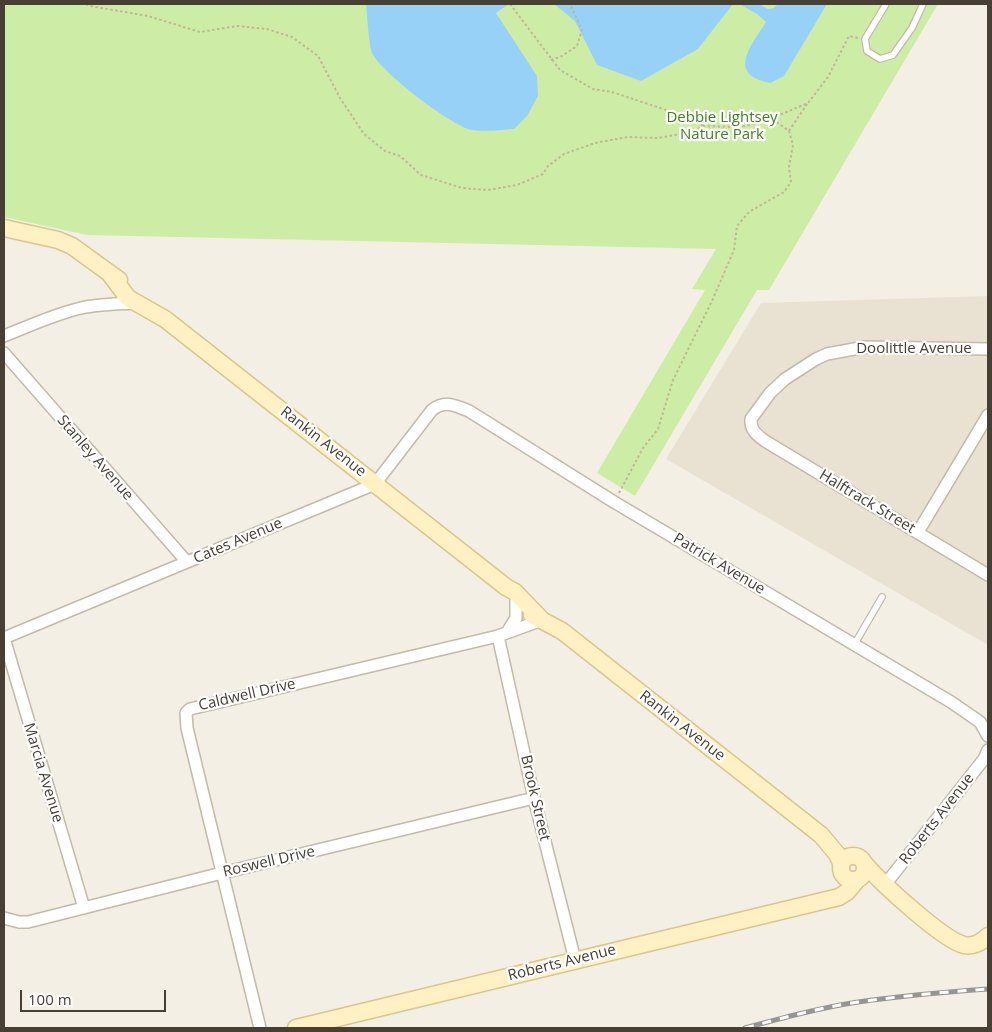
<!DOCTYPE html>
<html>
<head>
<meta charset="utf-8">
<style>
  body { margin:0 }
  #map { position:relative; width:992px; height:1032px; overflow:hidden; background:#f4efe4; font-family:"Open Sans",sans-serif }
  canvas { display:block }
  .frame { position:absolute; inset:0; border:5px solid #473f33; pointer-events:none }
  .scale { position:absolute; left:20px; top:990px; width:146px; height:22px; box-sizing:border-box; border:2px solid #473f33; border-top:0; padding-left:6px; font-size:15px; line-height:18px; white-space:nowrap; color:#473f33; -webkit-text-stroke:4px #fff; paint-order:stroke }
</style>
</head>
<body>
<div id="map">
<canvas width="992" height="1032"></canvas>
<div class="frame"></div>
<div class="scale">100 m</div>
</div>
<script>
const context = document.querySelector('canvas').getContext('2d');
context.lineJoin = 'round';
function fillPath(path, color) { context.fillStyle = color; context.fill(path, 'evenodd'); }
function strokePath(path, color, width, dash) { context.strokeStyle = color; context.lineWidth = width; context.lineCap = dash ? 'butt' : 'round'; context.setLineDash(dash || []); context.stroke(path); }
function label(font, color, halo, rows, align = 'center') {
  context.font = font + ' "Open Sans",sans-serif'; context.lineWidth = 4.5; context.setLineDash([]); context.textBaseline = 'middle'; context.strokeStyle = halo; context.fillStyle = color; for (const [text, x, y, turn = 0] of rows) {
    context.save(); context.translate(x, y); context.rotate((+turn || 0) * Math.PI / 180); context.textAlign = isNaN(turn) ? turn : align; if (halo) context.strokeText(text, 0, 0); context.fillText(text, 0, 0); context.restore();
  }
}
fillPath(new Path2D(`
  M988,296V645L666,459L761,303Z`), '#e9e1d1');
fillPath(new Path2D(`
  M4,4H938L769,290H757L635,496L597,473L705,290L692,289L716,249L87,235L4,217Z`), '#cdeda7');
fillPath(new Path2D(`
  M366,4H509L496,13L537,76L538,96L527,116L514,129C500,130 485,132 472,130C451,126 381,72 372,53C369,47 367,13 366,4Z
  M554,4H733L698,49L641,81L597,65L575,21Z
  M739,4H759L768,9L774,8L778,4H827L784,76L770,83C765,82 759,80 755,78C731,66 758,36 766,22L757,14Z`), '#98d1f8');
const lane = new Path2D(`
  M886,4L865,39L867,51L880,59L893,55L912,28L923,4
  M854,645L882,597`);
const street = new Path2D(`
  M4,336C29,326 55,314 81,308C99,304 118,304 136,303
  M988,349L865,347L827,354L816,359L785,379L770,393L751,419C750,430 757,435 765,441L988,575
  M4,353L187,562
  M918,532L988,415
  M508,631L516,618V601
  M498,636L534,798L575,960
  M884,886L984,759L988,750
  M84,908L4,638L375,484L432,410C445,400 455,405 469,411L614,502L951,702L980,722L988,736
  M4,918L19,922H28L222,873L534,798
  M260,1028L187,728L186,713L190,709L498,636L542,620`);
const secondary = new Path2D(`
  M4,228L58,240L72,246L119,280
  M110,274L128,298L165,319L506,587L515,592L542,620
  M532,615L562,631L821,835L837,854L841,863
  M841 868a12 12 0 1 1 24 0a12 12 0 1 1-24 0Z
  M865,864C880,882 943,940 964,945C973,947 982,942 988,936
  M296,1028L839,897L847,892L857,880`);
strokePath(lane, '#c3baa8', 8);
strokePath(street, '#c3baa8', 14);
strokePath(secondary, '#d9c68e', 19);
strokePath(new Path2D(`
  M86,4L90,6L148,16L200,32L237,26L267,29L292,37L318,56L340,98L364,134L385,151L400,156L421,175L462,188L488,190L517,185L543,174L548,166L564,154L595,143L628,137L658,138L692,132L703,126L740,127L765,121L808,103L828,77L849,36L858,38
  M510,4L560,70L593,89L612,92L690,118L703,126
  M551,60L562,56L577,46L582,30L570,4
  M789,131L807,104
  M619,493L643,448L658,429L673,380L712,301L734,250L737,226L749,212L784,192L791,182L789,167L793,145L789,131L771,118`), '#c4b495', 2, [2.5, 2.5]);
strokePath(lane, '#fff', 5.5);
strokePath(street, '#fff', 11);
strokePath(secondary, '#fff1c3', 16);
const rail = new Path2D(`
  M745,1028C782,1018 819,1008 858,1002C901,996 945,992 988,989`);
strokePath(rail, '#959595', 5);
strokePath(rail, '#fff', 3, [9]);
label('15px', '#437f20', '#fff', [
  ["Debbie Lightsey",722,118],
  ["Nature Park",722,135]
]);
label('15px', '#473f33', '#fff', [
  ["Doolittle Avenue",914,349],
  ["Rankin Avenue",323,442,38],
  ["Stanley Avenue",95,458,49],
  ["Halftrack Street",867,502,31],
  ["Cates Avenue",238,541,-23],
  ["Patrick Avenue",719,564,31],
  ["Caldwell Drive",247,695,-13],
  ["Rankin Avenue",682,726,38],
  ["Marcia Avenue",43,773,73],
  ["Brook Street",535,798,77],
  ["Roberts Avenue",937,819,-52],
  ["Roswell Drive",269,862,-13],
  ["Roberts Avenue",562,963,-14]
]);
</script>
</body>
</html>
